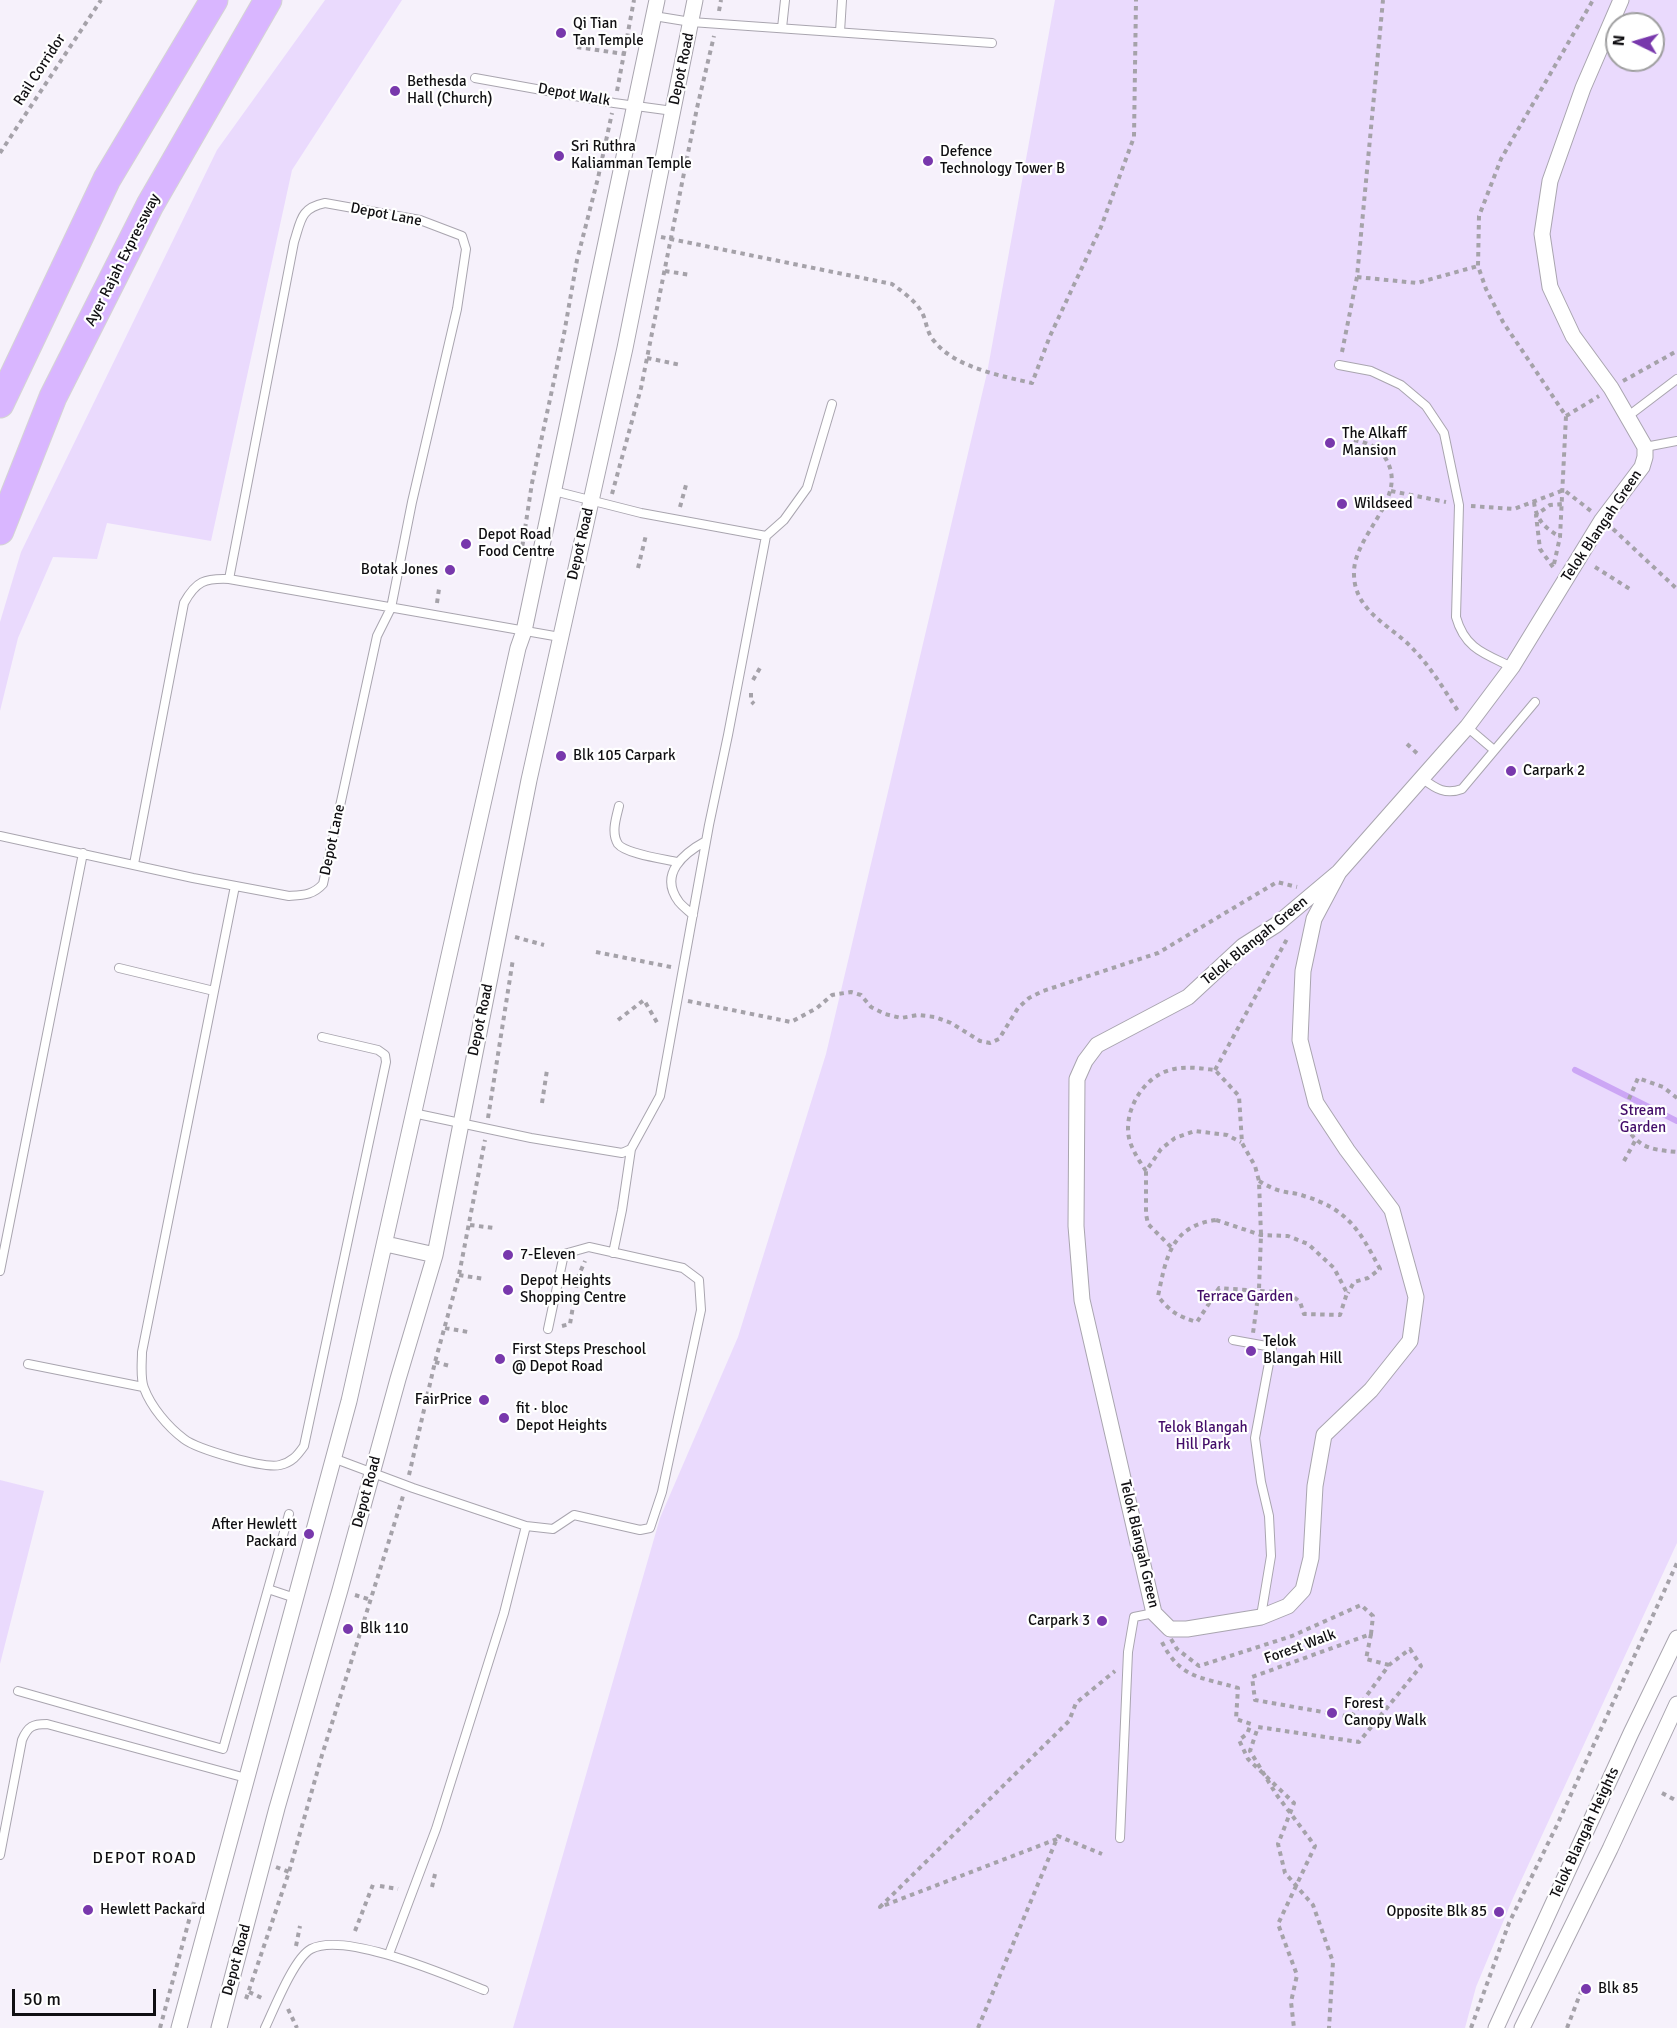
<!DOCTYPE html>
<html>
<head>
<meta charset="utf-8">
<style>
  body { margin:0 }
  #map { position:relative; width:1677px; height:2028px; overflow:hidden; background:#f6f1fb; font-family:Signika,sans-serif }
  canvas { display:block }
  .north { position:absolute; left:1605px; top:12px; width:60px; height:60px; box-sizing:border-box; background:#fff; border:2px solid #9f9fa0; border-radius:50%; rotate:275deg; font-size:16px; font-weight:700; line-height:24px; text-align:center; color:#100f12 }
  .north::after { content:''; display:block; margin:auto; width:21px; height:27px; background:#7838ac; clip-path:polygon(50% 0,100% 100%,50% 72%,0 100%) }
  .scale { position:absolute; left:12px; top:1989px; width:144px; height:27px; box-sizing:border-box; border:3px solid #100f12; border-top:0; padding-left:8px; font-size:18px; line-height:21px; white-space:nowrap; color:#100f12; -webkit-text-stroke:4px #fff; paint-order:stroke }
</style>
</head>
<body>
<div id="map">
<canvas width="1677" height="2028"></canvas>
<div class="north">N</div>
<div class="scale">50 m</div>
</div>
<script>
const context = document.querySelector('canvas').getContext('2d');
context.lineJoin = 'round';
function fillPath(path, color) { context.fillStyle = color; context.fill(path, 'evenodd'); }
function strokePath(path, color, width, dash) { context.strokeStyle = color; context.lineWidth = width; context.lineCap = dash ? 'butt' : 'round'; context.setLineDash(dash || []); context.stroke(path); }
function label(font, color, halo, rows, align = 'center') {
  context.font = font + ' Signika,sans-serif'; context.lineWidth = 4.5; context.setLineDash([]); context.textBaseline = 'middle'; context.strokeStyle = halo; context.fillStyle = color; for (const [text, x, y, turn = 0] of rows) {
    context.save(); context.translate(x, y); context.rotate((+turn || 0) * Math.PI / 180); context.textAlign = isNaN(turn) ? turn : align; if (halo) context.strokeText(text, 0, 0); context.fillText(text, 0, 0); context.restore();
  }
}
fillPath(new Path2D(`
  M325,0H402L292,170L211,541L107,523L97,559L53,557L18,638L0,711V622L21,552L217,150Z
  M1055,0H1677V1543L1513,1898L1476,1987L1465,2028H513L660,1518L738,1337L826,1054L987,373ZM1617,24H1653V60H1617Z
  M0,1480L44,1491L0,1664Z`), '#eadafd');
strokePath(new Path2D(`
  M1575,1070L1677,1121`), '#cca6f5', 6);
const service = new Path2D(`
  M654,16L691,22L992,43
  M782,28L785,0
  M840,32L842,0
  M475,78L614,103L673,111
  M1339,365L1371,371L1401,385L1426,406L1444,433L1459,505L1456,617C1465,649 1485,654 1512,667
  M1627,417L1677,379
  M1645,447L1677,441
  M554,491L641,513L766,536
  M1467,727L1494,750
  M1423,779C1436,789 1446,795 1462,789L1535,702
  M619,806C616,818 611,833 618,844C626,854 664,859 677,862
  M0,836L193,878L289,896C304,895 313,895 323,884L377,636L391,608L412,502L457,309L466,249L462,236L420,220L325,203C300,208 301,221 294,242L229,579
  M134,864L184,603C196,581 205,578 229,579L560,637
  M235,886L142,1352C142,1363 140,1378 144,1388C151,1407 168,1427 184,1439C197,1449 264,1469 280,1465C292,1462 297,1456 304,1446L386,1062L385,1055L378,1050L322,1037
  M693,915C689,911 683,907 679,902C658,874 684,853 706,841
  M119,968L214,991
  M413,1113L531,1138L622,1153L631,1149
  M613,1253L622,1210L631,1149L660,1096L709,825L728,735L766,536L784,520L807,488L832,404
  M0,1271L83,853
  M1233,1340L1272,1347L1255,1438L1261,1482L1269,1516L1271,1556L1261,1616
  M28,1364L143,1387
  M333,1458L413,1488L526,1526L553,1529L574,1515L640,1530L650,1528L662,1492L701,1310L699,1280L683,1268L589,1247L564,1254L548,1329
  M268,1589L289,1514
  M18,1691L223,1749L268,1589L295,1598
  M1120,1838L1128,1652L1134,1617L1154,1613
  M0,1855L22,1740C28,1726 33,1724 47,1724L246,1778
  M389,1954L436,1829L504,1613L526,1526
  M265,2028C274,2009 294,1958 311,1949C345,1931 448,1976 484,1990`);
const minor = new Path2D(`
  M1339,872L1314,919L1303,971L1300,1040L1316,1103L1347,1150L1392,1210L1416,1297L1410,1341L1371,1390L1324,1435L1315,1486L1311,1558L1303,1590L1288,1606L1261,1617L1187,1629H1170L1154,1613L1082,1300L1076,1226L1077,1079L1085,1061L1097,1045L1188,997L1243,946L1276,925L1339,872L1467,727L1512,667L1602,520L1642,467L1645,457V447L1611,388L1573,336L1550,287L1542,234L1550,181L1583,88L1621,0
  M386,1244L435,1255
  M179,2028L349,1401L518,648L524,631L657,0
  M219,2028L277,1808L340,1590L398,1379L435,1255L529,780L625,348L695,0
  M1496,2028L1631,1733L1677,1638
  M1522,2028L1610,1849L1677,1704`);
const motorway = new Path2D(`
  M0,404L107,179L214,0
  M0,531L53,397L150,205L268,0`);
strokePath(service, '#a9a5af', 10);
strokePath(minor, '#a9a5af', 17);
strokePath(motorway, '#d4d4d4', 29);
strokePath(new Path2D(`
  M719,11L721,0
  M577,47L624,54
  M617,91L634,0
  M0,153L101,0
  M661,237L892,284C904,293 918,302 924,317C927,326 928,335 935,342C956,368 1002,376 1032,383L1050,336L1101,227L1134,137L1136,0
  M665,271L691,275
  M1357,277L1417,283L1478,266
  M1342,352L1357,277L1383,0
  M647,358L681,365
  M1623,381L1677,351
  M1566,416L1599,396
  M1354,440C1368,443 1380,447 1387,461C1408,500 1352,535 1354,575C1355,613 1393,626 1415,651C1432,669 1445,691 1458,711
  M1391,491L1446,502
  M612,494L641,388L697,108L714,36
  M1534,502C1536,520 1545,528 1560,537
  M1471,506L1514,509L1564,490L1591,511
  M680,507L686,485
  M1613,529L1677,589
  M521,555L532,483L564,334L577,260L598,178L612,113
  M1554,564L1560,537L1566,416L1503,322L1486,289L1478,266L1479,216L1501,159L1593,0
  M1553,567L1540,549L1536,515L1550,505L1562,504
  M1595,567L1633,591
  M638,568L646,535
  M437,603L439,589
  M753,680L760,668
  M751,693V701L754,704
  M1407,744L1420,756
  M515,937L544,945
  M596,952L671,967
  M688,1001L791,1022L817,1008L832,995L851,992L861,995L871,1007L885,1014L901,1018L918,1015L935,1017L951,1023L980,1041L990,1043L999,1039L1018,1008L1029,998L1043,991L1158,953L1277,882L1297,887
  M618,1020L644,1000L659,1026
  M1215,1070L1287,939
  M1677,1098L1663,1087L1638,1078L1620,1120C1640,1147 1644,1149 1677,1152
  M542,1103L547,1070
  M488,1118L513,959
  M1624,1161L1635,1141
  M1146,1171C1140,1162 1134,1153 1130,1142C1122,1116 1139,1083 1164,1072C1181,1065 1198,1068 1215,1070L1239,1096L1242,1143L1255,1166L1259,1181L1261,1235L1259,1289L1253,1333
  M1259,1181C1266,1185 1273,1189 1281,1191C1289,1193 1297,1193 1304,1196C1348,1209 1360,1231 1380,1269L1368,1278L1354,1282L1348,1293
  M1216,1220L1261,1235L1288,1236L1308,1244L1334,1268L1347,1293L1340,1315L1304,1314L1300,1302L1289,1293L1219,1288L1197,1322C1179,1317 1169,1311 1158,1296C1166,1259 1170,1226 1216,1220Z
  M470,1225L494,1228
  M1171,1247L1148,1224L1146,1214V1171L1161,1149L1175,1138L1195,1131L1227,1135L1241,1142
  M459,1275L484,1279
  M562,1326L570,1324L578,1277L585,1261
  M445,1328L468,1332
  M435,1362L450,1366
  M409,1475L435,1362L459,1275L485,1140
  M355,1595L371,1600
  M1371,1634L1366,1659L1389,1665
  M1162,1642C1180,1679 1202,1677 1238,1688L1236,1719L1251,1724L1247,1734L1239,1740L1248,1759L1294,1803L1278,1844L1285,1873L1313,1905L1333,1962L1329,2028
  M1662,1793L1677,1801
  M1057,1839L880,1907L1069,1721L1076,1703L1115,1671
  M276,1867L289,1872
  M380,1886L398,1889
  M432,1887L435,1874
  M355,1931L374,1882
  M296,1946L300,1926
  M249,1992L264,1999
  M246,1999L289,1872L322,1755L403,1496
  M288,2009L297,2028
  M160,2028L195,1898
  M978,2028L1058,1836L1102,1854
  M1471,2028L1509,1923L1557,1825L1677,1563
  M1567,2028L1582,1989`), '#a5a2a9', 4, [4.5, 4.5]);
strokePath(service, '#fff', 8);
strokePath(minor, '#fff', 15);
strokePath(motorway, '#d9b6ff', 27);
strokePath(new Path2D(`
  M1171,1639L1177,1649L1199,1666L1292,1636L1361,1605L1373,1616L1371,1634L1252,1677L1255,1700L1351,1717L1389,1665L1410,1649L1421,1666L1359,1742L1258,1727L1250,1751L1276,1794L1315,1846L1278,1924L1297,1975L1291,2002L1294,2028`), '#a5a2a9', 4, [4.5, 4.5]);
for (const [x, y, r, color] of [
  [561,33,6,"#7838ac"],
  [395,91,6,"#7838ac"],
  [559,156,6,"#7838ac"],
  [928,161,6,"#7838ac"],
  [1330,443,6,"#7838ac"],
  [1342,504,6,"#7838ac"],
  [466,544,6,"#7838ac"],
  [450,570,6,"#7838ac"],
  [561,756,6,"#7838ac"],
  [1511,771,6,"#7838ac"],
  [508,1255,6,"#7838ac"],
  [508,1290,6,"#7838ac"],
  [1251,1351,6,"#7838ac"],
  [500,1359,6,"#7838ac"],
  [484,1400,6,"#7838ac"],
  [504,1418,6,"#7838ac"],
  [309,1534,6,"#7838ac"],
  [1102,1621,6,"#7838ac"],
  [348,1629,6,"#7838ac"],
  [1332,1713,6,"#7838ac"],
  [88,1910,6,"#7838ac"],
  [1499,1912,6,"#7838ac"],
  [1586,1989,6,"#7838ac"]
]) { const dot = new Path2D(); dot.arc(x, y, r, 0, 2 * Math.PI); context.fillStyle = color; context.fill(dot); strokePath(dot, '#fff', 2); }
label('15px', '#100f12', '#fff', [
  ["Qi Tian",573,24],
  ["Tan Temple",573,41],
  ["Bethesda",407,82],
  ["Hall (Church)",407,99],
  ["Sri Ruthra",571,147],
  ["Kaliamman Temple",571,164],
  ["Defence",940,152],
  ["Technology Tower B",940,169],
  ["The Alkaff",1342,434],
  ["Mansion",1342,451],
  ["Wildseed",1354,504],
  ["Depot Road",478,535],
  ["Food Centre",478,552],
  ["Botak Jones",438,570,"right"],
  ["Blk 105 Carpark",573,756],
  ["Carpark 2",1523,771],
  ["7-Eleven",520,1255],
  ["Depot Heights",520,1281],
  ["Shopping Centre",520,1298],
  ["Telok",1263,1342],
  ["Blangah Hill",1263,1359],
  ["First Steps Preschool",512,1350],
  ["@ Depot Road",512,1367],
  ["FairPrice",472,1400,"right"],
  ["fit · bloc",516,1409],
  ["Depot Heights",516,1426],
  ["After Hewlett",297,1525,"right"],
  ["Packard",297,1542,"right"],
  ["Carpark 3",1090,1621,"right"],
  ["Blk 110",360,1629],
  ["Forest",1344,1704],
  ["Canopy Walk",1344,1721],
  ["Hewlett Packard",100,1910],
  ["Opposite Blk 85",1487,1912,"right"],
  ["Blk 85",1598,1989]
], 'left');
label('15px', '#100f12', '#fff', [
  ["Depot Road",682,69,-78],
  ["Rail Corridor",40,70,-57],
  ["Depot Walk",574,95,10],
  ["Depot Lane",386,215,11],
  ["Ayer Rajah Expressway",123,260,-63],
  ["Telok Blangah Green",1602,526,-56],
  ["Depot Road",581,544,-77],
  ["Depot Lane",333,840,-78],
  ["Telok Blangah Green",1255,941,-39],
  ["Depot Road",481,1020,-78],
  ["Depot Road",367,1492,-75],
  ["Telok Blangah Green",1139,1544,77],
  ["Forest Walk",1300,1647,-20],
  ["Telok Blangah Heights",1585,1833,-65],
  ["Depot Road",237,1960,-75]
]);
label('15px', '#430c69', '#fff', [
  ["Stream",1643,1111],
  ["Garden",1643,1128],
  ["Terrace Garden",1245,1297],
  ["Telok Blangah",1203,1428],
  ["Hill Park",1203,1445]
]);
context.letterSpacing = '1.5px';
label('16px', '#100f12', '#fff', [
  ["DEPOT ROAD",145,1859]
]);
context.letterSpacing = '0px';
</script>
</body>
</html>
